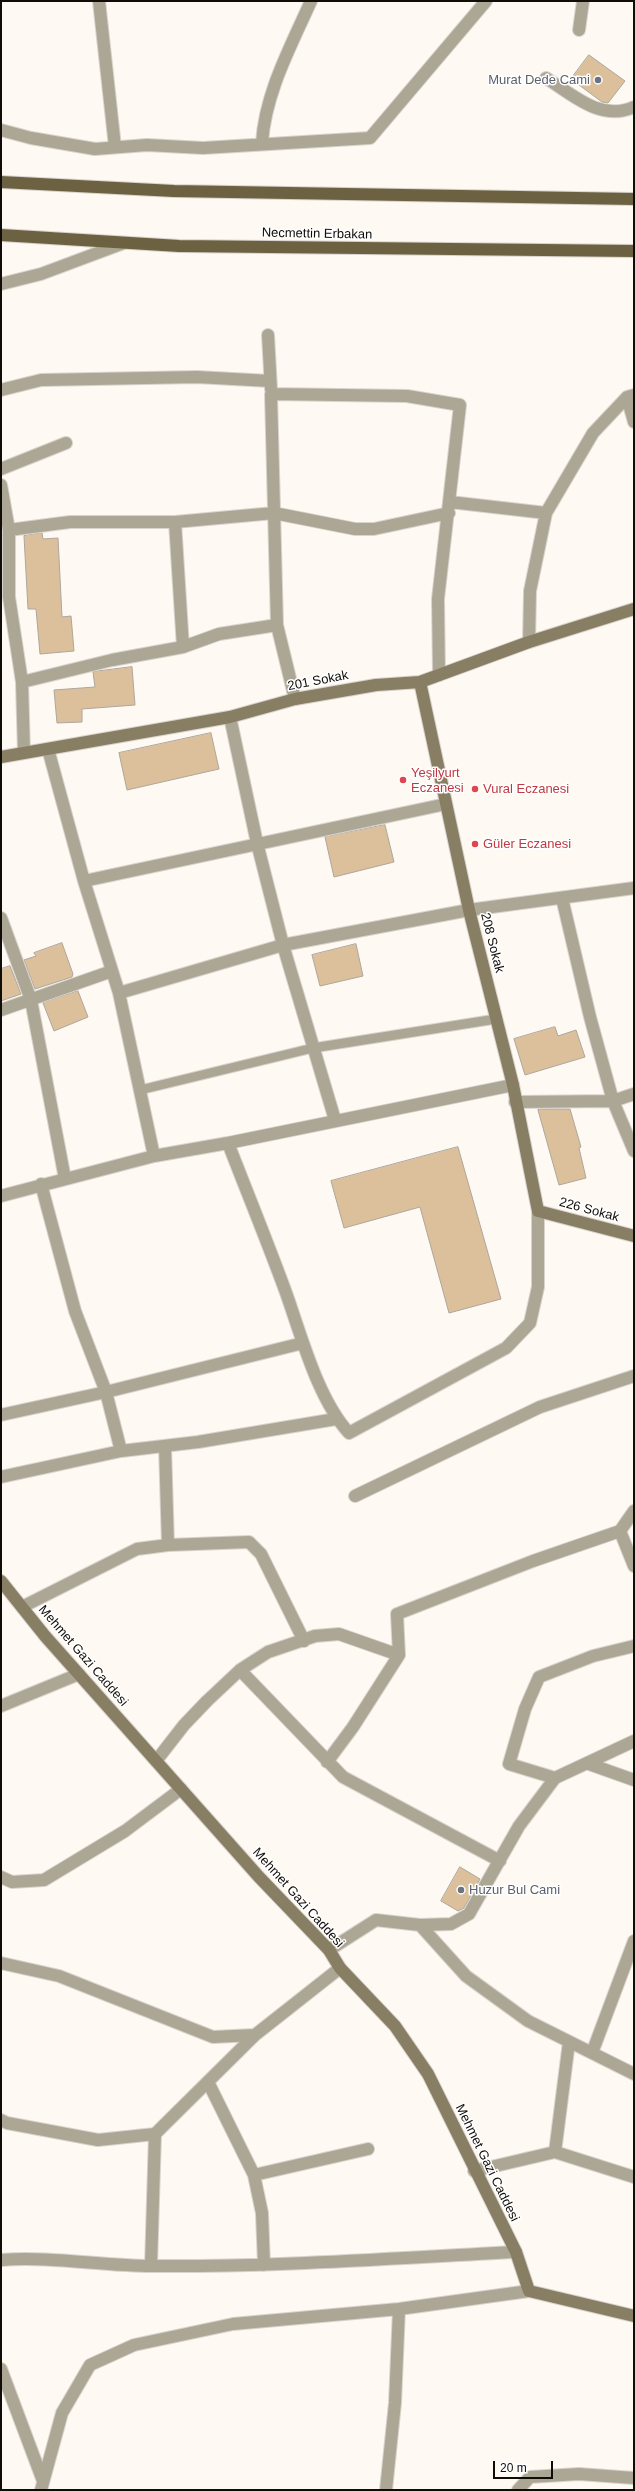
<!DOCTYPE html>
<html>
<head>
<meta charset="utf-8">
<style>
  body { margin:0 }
  #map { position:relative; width:635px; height:2491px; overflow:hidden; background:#fef9f2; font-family:Arial,sans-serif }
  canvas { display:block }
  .frame { position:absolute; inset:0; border:2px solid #100d09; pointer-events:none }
  .scale { position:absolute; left:493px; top:2461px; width:60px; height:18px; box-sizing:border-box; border:2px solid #100d09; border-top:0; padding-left:5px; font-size:12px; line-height:14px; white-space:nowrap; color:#100d09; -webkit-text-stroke:3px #fff; paint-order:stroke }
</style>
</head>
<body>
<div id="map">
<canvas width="635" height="2491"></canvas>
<div class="frame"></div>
<div class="scale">20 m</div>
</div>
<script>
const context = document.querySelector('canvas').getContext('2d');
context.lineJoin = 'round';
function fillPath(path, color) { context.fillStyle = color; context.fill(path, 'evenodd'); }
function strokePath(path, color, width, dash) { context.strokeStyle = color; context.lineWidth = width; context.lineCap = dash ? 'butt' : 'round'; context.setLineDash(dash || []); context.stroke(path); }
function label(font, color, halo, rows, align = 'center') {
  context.font = font + ' Arial,sans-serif'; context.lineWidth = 3; context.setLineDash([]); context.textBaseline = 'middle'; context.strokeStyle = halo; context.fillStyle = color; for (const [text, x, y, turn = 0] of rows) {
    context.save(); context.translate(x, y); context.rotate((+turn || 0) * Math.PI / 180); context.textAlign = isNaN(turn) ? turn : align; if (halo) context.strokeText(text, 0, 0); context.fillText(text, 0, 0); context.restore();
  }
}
const building = new Path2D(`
  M589,55L625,81L608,103L602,102L571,79Z
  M42,533L43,539L58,538L62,617L71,616L74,651L40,654L36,609H28L24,536Z
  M132,667L135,705L82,709V722L57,723L54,690L95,687L93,672Z
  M211,733L219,769L127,790L119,753Z
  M385,825L394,862L334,877L325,837Z
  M62,943L73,974L72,977L35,989L24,960L36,956L34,953Z
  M356,944L363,976L320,986L312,955Z
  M10,966L21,994L1,1001V969Z
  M78,991L88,1017L54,1031L43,1003Z
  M555,1027L558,1036L576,1030L585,1057L525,1075L514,1039Z
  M542,1109H570L581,1147L579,1148L586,1178L559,1185L538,1110Z
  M458,1147L501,1299L449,1313L420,1207L344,1228L331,1181Z
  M460,1867L480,1879L464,1908L458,1911L441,1901Z`);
fillPath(building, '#dbc09b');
strokePath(building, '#aea69c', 1);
const lane = new Path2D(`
  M140,1090L313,1048L496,1019`);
const street = new Path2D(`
  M99,1L115,147
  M579,30L583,1
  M546,78C573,95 601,122 634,107
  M1,130L31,138L95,149L147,145L203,148L370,138L486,1
  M262,143C265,93 291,46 311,1
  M1,284L41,274L124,243
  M268,335L271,389
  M1,390L41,380L197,377L270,381
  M627,397L634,422
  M1,469L66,443
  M1,485L9,530V597L22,682L24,753
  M450,502L546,513
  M175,522L274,513L355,529H374L449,513
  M9,530L70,522H175L183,647L219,634L277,625
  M529,642L530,591L546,513L593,433L627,397L634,395
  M22,682L112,660L183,647
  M295,699L277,625L271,394L407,396L460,405L438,599L439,675
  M230,717L257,843L283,945L335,1120
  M48,749L84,881L119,993L154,1156
  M84,881L446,804
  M562,898L590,1017L613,1101L634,1151
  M1,918L31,1000L65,1179
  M119,993L283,945L469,910L634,888
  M1,1010L112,971
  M515,1102L613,1101L634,1094
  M228,1143C247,1192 267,1241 285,1290C301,1334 317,1398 349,1433L506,1348L530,1323L538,1287V1211
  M41,1184L75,1311L106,1392L121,1451
  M1,1196L154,1156L228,1143L513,1085
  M1,1415L106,1392L303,1343
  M165,1446L168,1545
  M1,1477L121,1451L198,1442L336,1419
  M355,1496L540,1407L634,1376
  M634,1511L620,1531L634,1566
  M22,1607L137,1549L168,1545L249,1542L261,1554L304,1641
  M240,1670L343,1777L500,1861
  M1,1706L79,1674
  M156,1761L184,1725L207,1701L240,1670L268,1652L315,1636L339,1634L399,1655
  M327,1762L353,1727L399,1655L397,1614L533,1561L620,1531
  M589,1764L634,1780
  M555,1778L509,1764L525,1709L539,1677L593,1656L634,1646
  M1,1877L12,1882L44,1880L125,1831L181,1789
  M420,1925L466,1976L528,2021L634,2074
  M329,1950L376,1920L420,1925L451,1924L469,1914L519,1826L555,1778L634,1741
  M1,1963L59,1976L213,2037L255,2035L340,1968
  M592,2053L634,1941
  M208,2082L254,2175L262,2213L264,2265
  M1,2120L7,2123L98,2140L155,2134L255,2035
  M555,2152L569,2042
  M474,2171L555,2152L634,2177
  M254,2175L368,2149
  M1,2260C51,2256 102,2266 152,2266C274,2267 395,2258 516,2252
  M151,2266L155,2134
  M1,2369L43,2481
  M41,2490L62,2413L90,2365L134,2345L233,2324L399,2309L529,2291
  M386,2490L395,2403L399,2309
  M518,2490L530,2477L579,2474L634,2478`);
const secondary = new Path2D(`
  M420,682L469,910L513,1085L538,1211L634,1236
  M1,757L230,717L295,699L376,685L420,682L529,642L634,609
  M1,1581L45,1636L259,1877L329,1950L340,1968L395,2026L428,2074L516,2252L529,2291L634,2316`);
const primary = new Path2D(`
  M1,182L174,191L634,199
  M1,235L179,246L634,251`);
strokePath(lane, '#d8d3cd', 11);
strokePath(street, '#d8d3cd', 14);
strokePath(secondary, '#d8d3cd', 14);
strokePath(primary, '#d8d3cd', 14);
strokePath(lane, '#aca694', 9);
strokePath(street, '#aca694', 12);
strokePath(secondary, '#877e64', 12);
strokePath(primary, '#6c6242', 12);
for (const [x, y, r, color] of [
  [598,80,4,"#6b7280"],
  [403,780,4,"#e0444e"],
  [475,789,4,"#e0444e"],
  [475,844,4,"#e0444e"],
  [461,1890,4,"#6b7280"]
]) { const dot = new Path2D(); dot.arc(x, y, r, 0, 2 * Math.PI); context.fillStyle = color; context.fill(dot); strokePath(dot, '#fff', 1.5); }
label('13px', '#5b616d', '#fff', [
  ["Murat Dede Cami",590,80],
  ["Huzur Bul Cami",469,1890,"left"]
], 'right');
label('13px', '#100d09', '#fff', [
  ["Necmettin Erbakan",317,234,1],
  ["201 Sokak",318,681,-11],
  ["208 Sokak",492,943,76],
  ["226 Sokak",589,1210,15],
  ["Mehmet Gazi Caddesi",83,1656,49],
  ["Mehmet Gazi Caddesi",298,1898,48],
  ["Mehmet Gazi Caddesi",487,2163,64]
]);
label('13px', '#be3a42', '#fff', [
  ["Yeşilyurt",411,773],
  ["Eczanesi",411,788],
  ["Vural Eczanesi",483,789],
  ["Güler Eczanesi",483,844]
], 'left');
</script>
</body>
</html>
